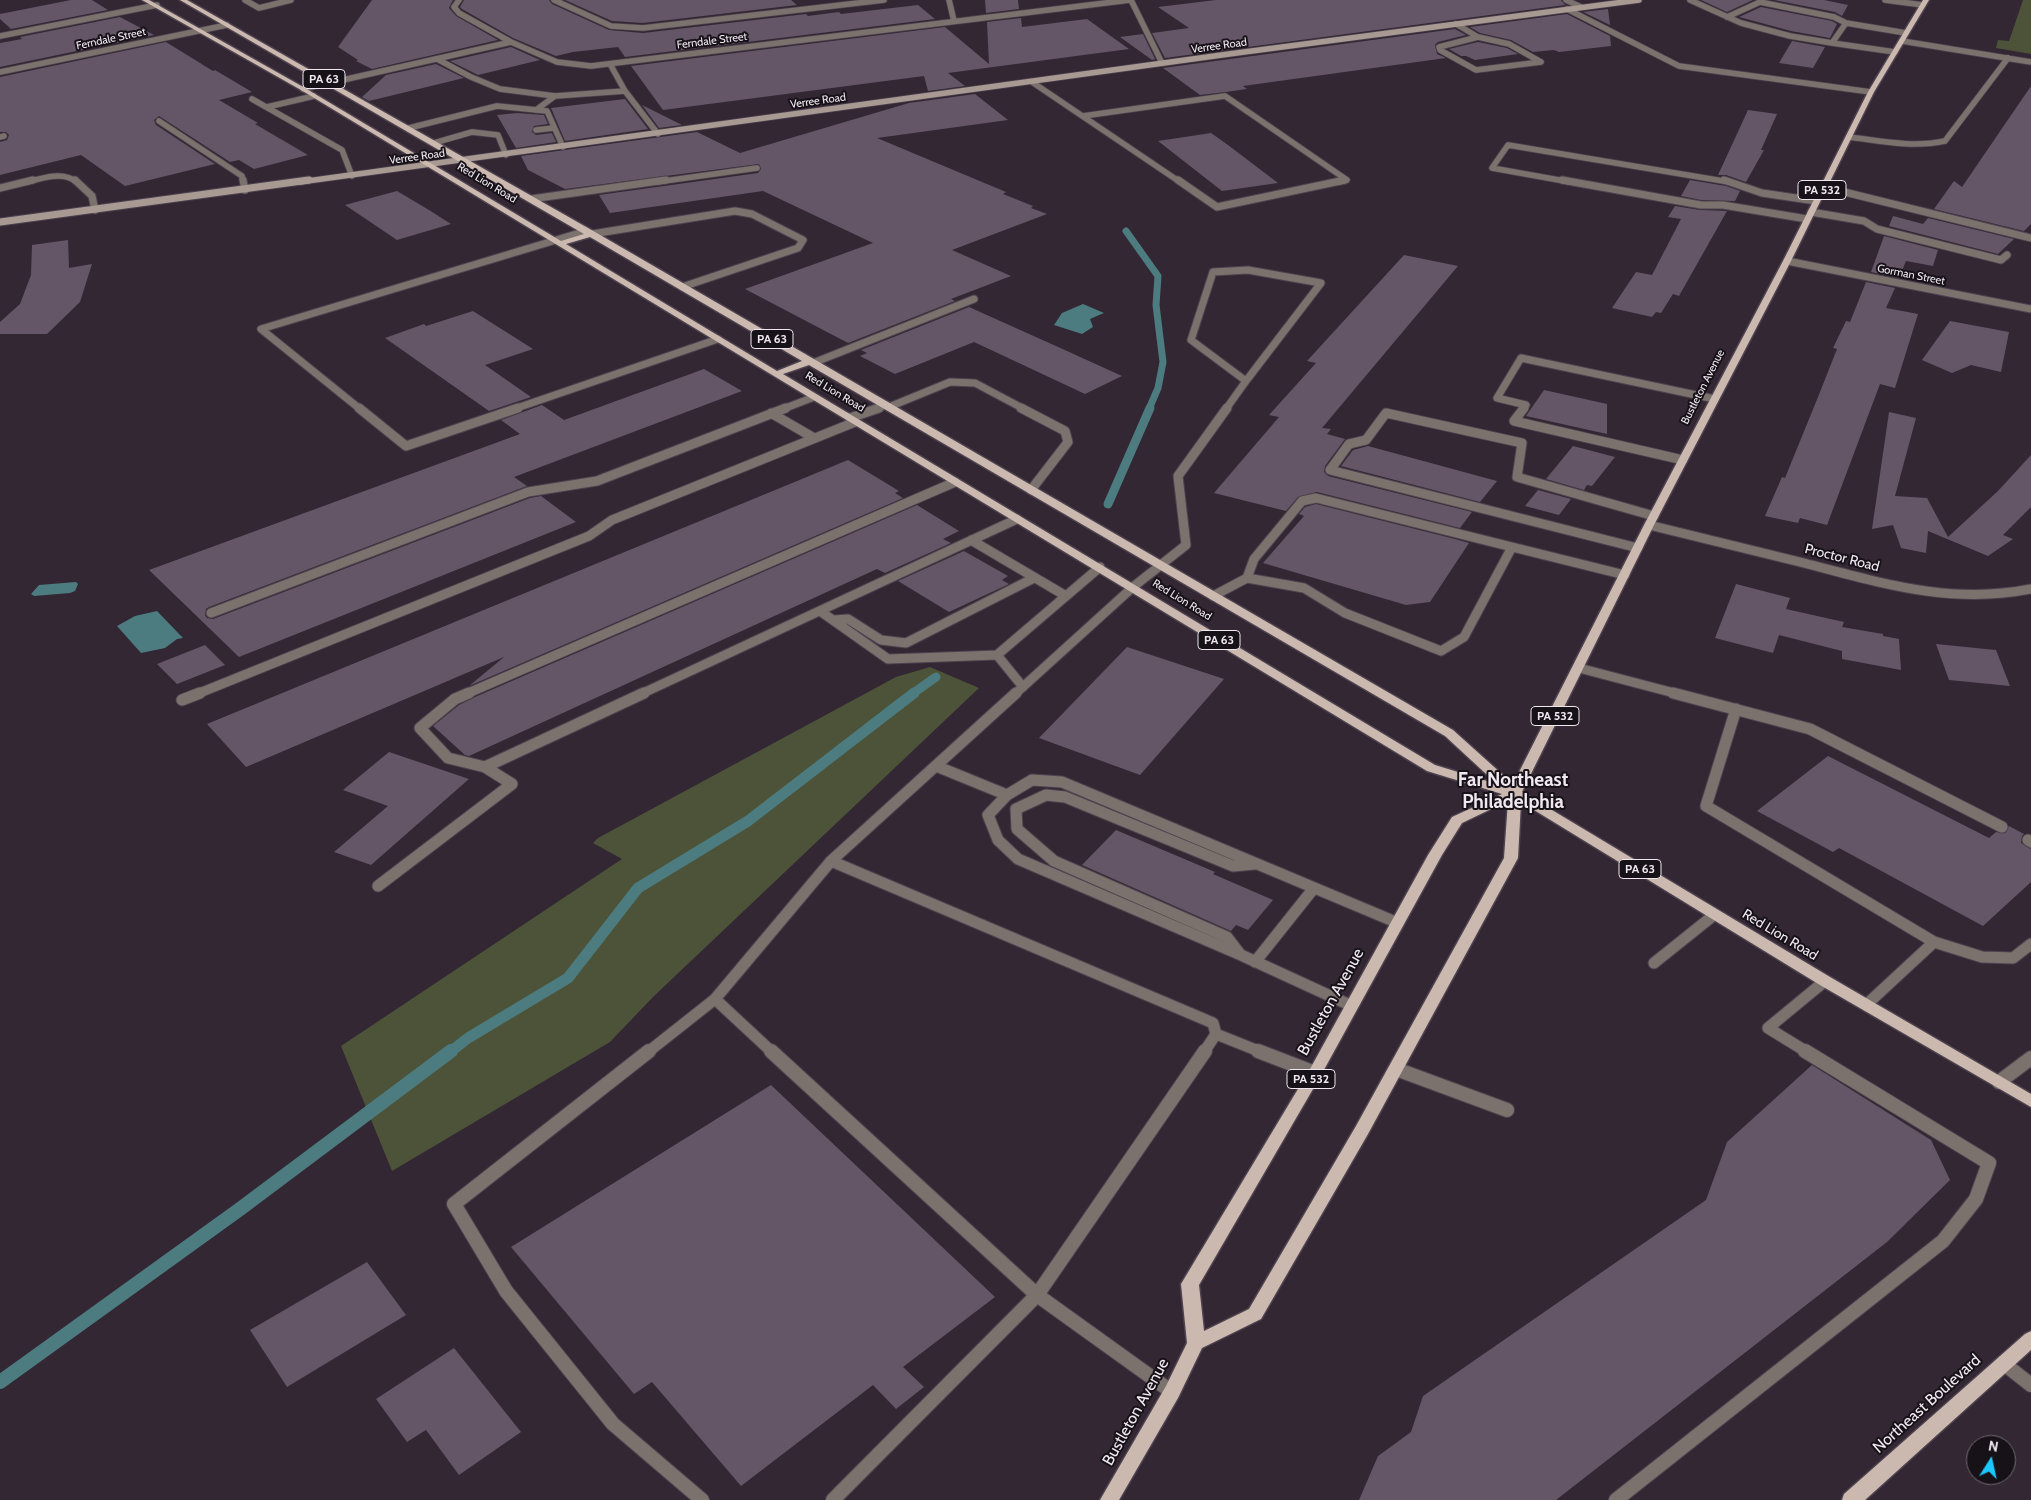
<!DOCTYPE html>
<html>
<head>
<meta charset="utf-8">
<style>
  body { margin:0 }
  #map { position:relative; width:2031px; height:1500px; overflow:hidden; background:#332734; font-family:Cabin,sans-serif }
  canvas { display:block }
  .north { position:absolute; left:1966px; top:1435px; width:50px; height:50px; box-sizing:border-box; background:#171218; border:1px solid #6e686f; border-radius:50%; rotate:10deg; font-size:14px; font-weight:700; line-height:20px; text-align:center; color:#f0e8f1 }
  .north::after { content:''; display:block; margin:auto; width:18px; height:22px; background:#1bc9fc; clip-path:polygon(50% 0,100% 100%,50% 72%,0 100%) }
</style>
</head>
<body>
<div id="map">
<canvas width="2031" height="1500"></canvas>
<div class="north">N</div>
</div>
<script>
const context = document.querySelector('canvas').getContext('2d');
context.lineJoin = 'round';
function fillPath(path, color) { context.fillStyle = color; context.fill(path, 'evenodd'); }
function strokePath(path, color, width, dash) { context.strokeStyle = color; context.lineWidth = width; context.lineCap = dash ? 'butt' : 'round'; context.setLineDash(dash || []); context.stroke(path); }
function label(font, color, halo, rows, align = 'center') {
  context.font = font + ' Cabin,sans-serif'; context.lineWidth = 4; context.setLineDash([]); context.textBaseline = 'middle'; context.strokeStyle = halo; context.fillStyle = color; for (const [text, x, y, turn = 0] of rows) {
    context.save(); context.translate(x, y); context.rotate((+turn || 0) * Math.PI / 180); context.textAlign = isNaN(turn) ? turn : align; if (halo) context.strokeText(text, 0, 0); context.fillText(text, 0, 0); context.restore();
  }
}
fillPath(new Path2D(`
  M2023,0H2031V54L1996,48L1998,40L2009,41Z
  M930,667L979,688L653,997L610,1042L392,1171L341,1046L622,859L593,843L598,838L896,677Z`), '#4c5339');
fillPath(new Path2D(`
  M1083,304L1104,313L1090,319L1093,327L1082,334L1054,325L1062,313Z
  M76,582L78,584L75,591L70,593L34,596L31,594L39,585Z
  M157,611L183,638L177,639L165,648L141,653L117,626L135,616Z`), '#4c7c7f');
strokePath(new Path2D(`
  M1126,231L1158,276L1156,305L1163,362L1158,388L1149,409`), '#4c7c7f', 7);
strokePath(new Path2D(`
  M1108,504L1150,408
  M912,694L936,677`), '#4c7c7f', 9);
strokePath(new Path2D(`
  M450,1052L468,1038L568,978L638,888L748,821L914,693`), '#4c7c7f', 11);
strokePath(new Path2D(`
  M0,1382L240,1209L451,1051`), '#4c7c7f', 14);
fillPath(new Path2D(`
  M71,0H92L108,10L11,29L0,19V14Z
  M372,0H453L449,8L456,16L498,40L372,69L356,61L358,60L338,47Z
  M464,0H549L552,4L609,30L643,33L806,14L808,16L839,12L841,14L918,5L935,19L625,57L618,47L573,52L556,56L513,38L462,9L460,7Z
  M565,0H791L797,5L643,23L612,21Z
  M985,0H1018L1019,9L986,13Z
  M1216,0H1561L1565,5L1165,58L1152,33L1189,28L1158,7Z
  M1701,0H1753L1727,12Z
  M1774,0H1824L1848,5L1842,16L1835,12Z
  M1761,7L1832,21L1837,24L1830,38L1791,31L1739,17Z
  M1608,9L1610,25L1583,12Z
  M1567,14L1610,36L1611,46L1559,52L1554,50L1533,52L1511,40L1480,33L1470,27Z
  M120,17L154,35L0,67V43L22,39L20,37Z
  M1021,18L1022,27L1087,19L1129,49L948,73L965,86L928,91L924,76L663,110L631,66L945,27L989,64L987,22Z
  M1455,29L1466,35L1438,42L1435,45L1437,54L1446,58L1243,86L1247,89L1226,92L1200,95L1163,68Z
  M1143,34L1155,59L1152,60L1120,37Z
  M1792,41L1825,47L1813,68L1779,63Z
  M166,42L213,71L215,70L252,92L219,100L258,123L255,124L308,155L254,169L239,160L230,162L159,116L154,120L156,125L215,164L125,186L81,155L0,175V142L7,140L9,135L6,132H0V77Z
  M1478,42L1507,48L1518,54L1475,60L1466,56H1461L1449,49Z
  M511,47L540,60L478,75L450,61Z
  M436,64L464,78L369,101L362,97L386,75Z
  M2031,86V224L2024,231L1934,209L1954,181L1962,187Z
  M975,94L1008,120L877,138L1006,192L1003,194L1033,206L1031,208L1047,214L952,250L1011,276L951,299L955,301L848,343L745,289L873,243L763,191L610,213L599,195L758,173L761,169L759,164L565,189L528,170L521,156L697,132L740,153L909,103Z
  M625,99L648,129L565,141L551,108Z
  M642,105L682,125L659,128Z
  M1748,110L1777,114L1761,150H1764L1746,182L1726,175H1718Z
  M517,113L544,115L548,124L534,126L532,132L536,135L552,133L556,142L516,148L497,115Z
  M1211,133L1228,145L1278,183L1222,191L1158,141Z
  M1690,180L1726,186L1740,191L1735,201H1733L1701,200L1681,196Z
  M397,191L429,210L451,224L397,240L345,205Z
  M1675,206L1700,210L1727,211L1679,296L1673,294L1661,313L1656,312L1652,317L1612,308L1636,272L1652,275L1681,219L1668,217Z
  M1893,216L1923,224L1928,218L2014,239L1998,254L1889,226Z
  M1884,236L1938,250L1933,266L1906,261L1899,278L1871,272Z
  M68,240L69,268L92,264L80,302L47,334H0V322L20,304L31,275L32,245Z
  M1404,255L1458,266L1322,428L1331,429L1327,434L1345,439L1325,466L1324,472L1328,476L1472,512L1460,528L1317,492L1298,497L1286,511L1214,493L1279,417L1269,415L1316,363L1307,361Z
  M1866,282L1895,288L1886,308L1918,314L1895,388L1880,384L1827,525L1800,518L1798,523L1765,516L1782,477L1785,478L1818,397L1837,349L1833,348L1846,321L1850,322Z
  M969,307L1067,351L1122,376L1085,394L974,342L895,374L860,356L867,353L861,350Z
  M473,311L533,349L485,365L531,397L489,411L385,338L424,324L426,326Z
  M1950,321L2009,332L2001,372L1971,365L1952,373L1922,360Z
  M704,369L742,391L514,477L527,486L209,607L206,609L205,615L207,618L213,619L530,498L541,496L576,522L239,657L149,570L520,434L501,420L523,412L542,405L564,420Z
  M1544,390L1607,404V434L1526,416Z
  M1889,412L1916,418L1895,496L1927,498L1948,537L1998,491L2031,455V507L2003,535L2013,539L1988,556L1928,531L1926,553L1901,548L1893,525L1872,529Z
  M1368,446L1497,481L1480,502L1341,466L1353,450Z
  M1573,446L1615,457L1592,486L1587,485L1584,490L1546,479Z
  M848,460L899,491L895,493L903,498L469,686L504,657L246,767L207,724Z
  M1538,490L1571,499L1559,515L1525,506Z
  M1316,504L1451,538L1469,543L1430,602L1406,605L1263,563L1304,516L1299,514L1305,507Z
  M917,505L959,531L943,539L951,543L885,573L877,569L469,756L465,755L433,726L459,705L475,697Z
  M964,551L1008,576L1002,580L1009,584L949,612L898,581Z
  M1736,584L1790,598L1786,609L1844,622L1842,627L1883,634V636L1899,639L1901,670L1842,659V651L1779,635L1773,653L1715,638Z
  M1936,644L1996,650L2010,686L1949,680Z
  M205,645L225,665L177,684L157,664Z
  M1127,647L1224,679L1140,775L1039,738Z
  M389,752L469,779L371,865L334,852L388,806L343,790Z
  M1828,756L1989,838L1996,832L2005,833L2009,826L2024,834L2022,836L2021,843L2031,849V882L1983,926L1839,848L1833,852L1757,811Z
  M1116,830L1215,872L1213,874L1273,900L1248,930L1236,925L1231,931L1082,865Z
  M1812,1065L1931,1140L1950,1180L1887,1242L1556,1500H1359L1378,1456L1411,1432L1423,1396L1706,1200L1727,1142Z
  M771,1085L995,1297L903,1367L924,1387L896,1409L873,1385L741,1486L652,1382L634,1394L511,1247Z
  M367,1262L406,1315L287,1387L250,1330Z
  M454,1348L521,1432L459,1475L426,1430L407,1442L376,1399Z`), '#645666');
const laneFar4 = new Path2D(`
  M245,0L259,8L291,0
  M554,0L611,26L643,28L884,0
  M1690,0L1741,23L1790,36L1832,43L1846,23L1906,33
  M1885,0L1923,5
  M1567,9L1679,66L1871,92
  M1727,17L1760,2L1834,17L1846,23
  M1456,24L1478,37
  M0,36L157,5
  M1478,37L1509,44L1541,62L1476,70L1440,50L1439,47Z
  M1902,41L2031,62
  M1832,43L1895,52
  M437,59L471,77L500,89L555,96
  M1032,82L1180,182
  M625,91L658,134
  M252,99L342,150L352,176
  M267,107L314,96
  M536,110L555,96L625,91L610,64
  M1083,116L1225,96L1347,180L1339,182
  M159,121L242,176L243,182
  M409,128L497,106L547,111L563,147
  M536,130L554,128
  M0,137L4,136
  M1849,137C1881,141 1913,148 1945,141L2008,58
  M434,143L472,132L498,135L506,155
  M28,182C42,178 64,171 76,182
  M657,182L757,168
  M1570,182L1492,168L1508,145L1729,182`);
const laneFar3 = new Path2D(`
  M75,180L92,196L95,210
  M243,180L245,190
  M1178,180L1217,207L1345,180
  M1562,180L1701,205H1723L1807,219
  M1724,180L1762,193L1816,201
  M1824,187L2031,238
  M0,188L33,180
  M531,199L666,180
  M1811,212L1864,221L1877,229L2001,260L2007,255
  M592,234L735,211L752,214L803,240L798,248L682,287
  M1248,270L1321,283L1246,381L1191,340L1213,272Z
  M813,363L974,299
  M889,407L950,382L975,383L1024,409
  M360,409L261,329L586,231
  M514,409L718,339
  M783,409L814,397
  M875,409L886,405
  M1226,409L1246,381
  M1523,409L1526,405L1497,398L1521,358L1715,399`);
const laneFar2 = new Path2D(`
  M359,408L406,446L518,408
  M1021,408L1065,431L1068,442L1031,490
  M1524,408L1514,421L1683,460
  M771,413L814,438
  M850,418L879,408
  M971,540L1066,596
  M1638,548L1330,470L1349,444L1366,440L1386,413L1522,443L1517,477L1654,516
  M1247,578L1254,559L1302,501L1316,498L1512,547
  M1213,596L1247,578L1304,588L1345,613L1441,651L1464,637L1512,547L1625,575
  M820,611L888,659L997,655L1100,567
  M211,613L528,492L597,481L786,408
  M834,620L848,619L881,640L906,643L1034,578
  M997,655L1023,687
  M1579,668L1678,694
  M197,694L589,536L612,520L855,422
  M466,694L955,482
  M641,694L1017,519
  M1015,694L1133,587L1186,545L1178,476L1227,408`);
const laneFar1 = new Path2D(`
  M469,693L455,699L420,728L448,758L485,767L644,693
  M1016,693L831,861L1213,1023L1216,1034L1261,1052
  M1673,693L1810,729L2002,827
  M182,700L200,693
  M1736,709L1706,806L1934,942L1982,957L2013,958L2031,944
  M936,766L1007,795
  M2028,840L2031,842
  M378,886L512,784L485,767
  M1240,954L1227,937L1054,861L1017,829L1016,809L1046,795L1065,797L1233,866L1255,864
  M1255,962L1314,888
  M1654,963L1714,915
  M1866,1005L1934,942
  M1352,1006L1241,955L1018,859L998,840L988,815L1007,795L1032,780L1062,782L1398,923
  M648,1052L715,999
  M772,1052L715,999L831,861
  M1204,1052L1216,1034
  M1807,1052L1768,1028L1825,981`);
const lane = new Path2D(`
  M649,1051L454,1204L506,1291L613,1424L702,1500
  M771,1051L1037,1295L1172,1392
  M1258,1051L1315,1073
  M1396,1069L1507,1110
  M2003,1363L2031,1385
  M833,1500L1037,1295L1205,1051
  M1616,1500L1943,1241L1976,1199L1989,1163L1805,1051`);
const streetFar3 = new Path2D(`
  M459,0L454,7L459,13L511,42L557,62L591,66L1130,0
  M949,0L954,21
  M1131,0L1162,63
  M1566,0L1581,7
  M0,72L227,25
  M303,89L511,42`);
const streetFar2 = new Path2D(`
  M1787,261L2031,309`);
const streetFar1 = new Path2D(`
  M1649,525C1701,538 1752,550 1804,563C1882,583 1950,605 2031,589`);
const street = new Path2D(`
  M1999,1082L2031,1058`);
const secondaryFar1 = new Path2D(`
  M300,182L1229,54L1639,0`);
const secondary = new Path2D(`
  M0,222L309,180`);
const primary = new Path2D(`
  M142,0H149L305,88L561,241L584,234L180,0H187L595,232L1453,730L1513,784L1644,525L1783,261L1868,92L1923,0H1929L1874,92L1791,261L1654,525L1522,792L1830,977L2031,1094V1107L1820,985L1521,802L1518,858L1368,1134L1261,1319L1202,1348L1178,1398L1119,1500H1100L1166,1386L1187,1343L1181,1284L1310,1069L1428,855L1452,817L1502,794L1427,771L301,90ZM590,237L802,361L777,371L566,244ZM809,365L1445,736L1497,784L1435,765L783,374ZM1508,801L1504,858L1356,1126L1249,1309L1204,1331L1199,1285L1320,1077L1442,855L1462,823Z
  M2031,1331V1350L1865,1500H1842L1844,1494L2025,1334Z`);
strokePath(laneFar4, '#4d424e', 7);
strokePath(laneFar3, '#4d424e', 9);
strokePath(laneFar2, '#4d424e', 11);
strokePath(laneFar1, '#4d424e', 13);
strokePath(lane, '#4d424e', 16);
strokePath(streetFar3, '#4d424e', 7);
strokePath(streetFar2, '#4d424e', 9);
strokePath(streetFar1, '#4d424e', 11);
strokePath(street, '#4d424e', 16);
strokePath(secondaryFar1, '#4d424e', 7);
strokePath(secondary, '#4d424e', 9);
strokePath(primary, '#4d424e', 3);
strokePath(laneFar4, '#7b726e', 5.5);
strokePath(laneFar3, '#7b726e', 7);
strokePath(laneFar2, '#7b726e', 9);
strokePath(laneFar1, '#7b726e', 11);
strokePath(lane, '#7b726e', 14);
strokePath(streetFar3, '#7b726e', 5.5);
strokePath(streetFar2, '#7b726e', 7);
strokePath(streetFar1, '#7b726e', 9);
strokePath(street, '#7b726e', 14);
strokePath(secondaryFar1, '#a89a93', 5.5);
strokePath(secondary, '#a89a93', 7);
fillPath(primary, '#cbb9af');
label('11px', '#f0e8f1', '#171218', [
  ["Ferndale Street",111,39,-12],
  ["Ferndale Street",712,41,-7],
  ["Verree Road",1219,46,-8],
  ["Verree Road",818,101,-8],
  ["Verree Road",417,157,-8],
  ["Red Lion Road",487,183,31],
  ["Gorman Street",1911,275,11],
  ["Bustleton Avenue",1703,387,-63],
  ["Red Lion Road",835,392,31],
  ["Red Lion Road",1182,600,32]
]);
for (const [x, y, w] of [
  [324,79,42],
  [1822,190,48],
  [772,339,42],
  [1219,640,42],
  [1555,716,48],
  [1640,869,42],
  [1311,1079,48]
]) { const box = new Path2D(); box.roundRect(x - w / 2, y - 9.5, w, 19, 4); context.fillStyle = '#171218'; context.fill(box); strokePath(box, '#f0e8f1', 1); }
label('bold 12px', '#f0e8f1', null, [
  ["PA 63",324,79],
  ["PA 532",1822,190],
  ["PA 63",772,339],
  ["PA 63",1219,640],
  ["PA 532",1555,716],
  ["PA 63",1640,869],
  ["PA 532",1311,1079]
]);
label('14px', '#f0e8f1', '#171218', [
  ["Proctor Road",1842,558,14],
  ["Red Lion Road",1780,935,31]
]);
label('16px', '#f0e8f1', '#171218', [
  ["Bustleton Avenue",1331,1002,-61],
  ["Northeast Boulevard",1927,1404,-42],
  ["Bustleton Avenue",1136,1412,-61]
]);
label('bold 19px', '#f0e8f1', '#171218', [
  ["Far Northeast",1513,780],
  ["Philadelphia",1513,802]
]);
</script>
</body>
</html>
